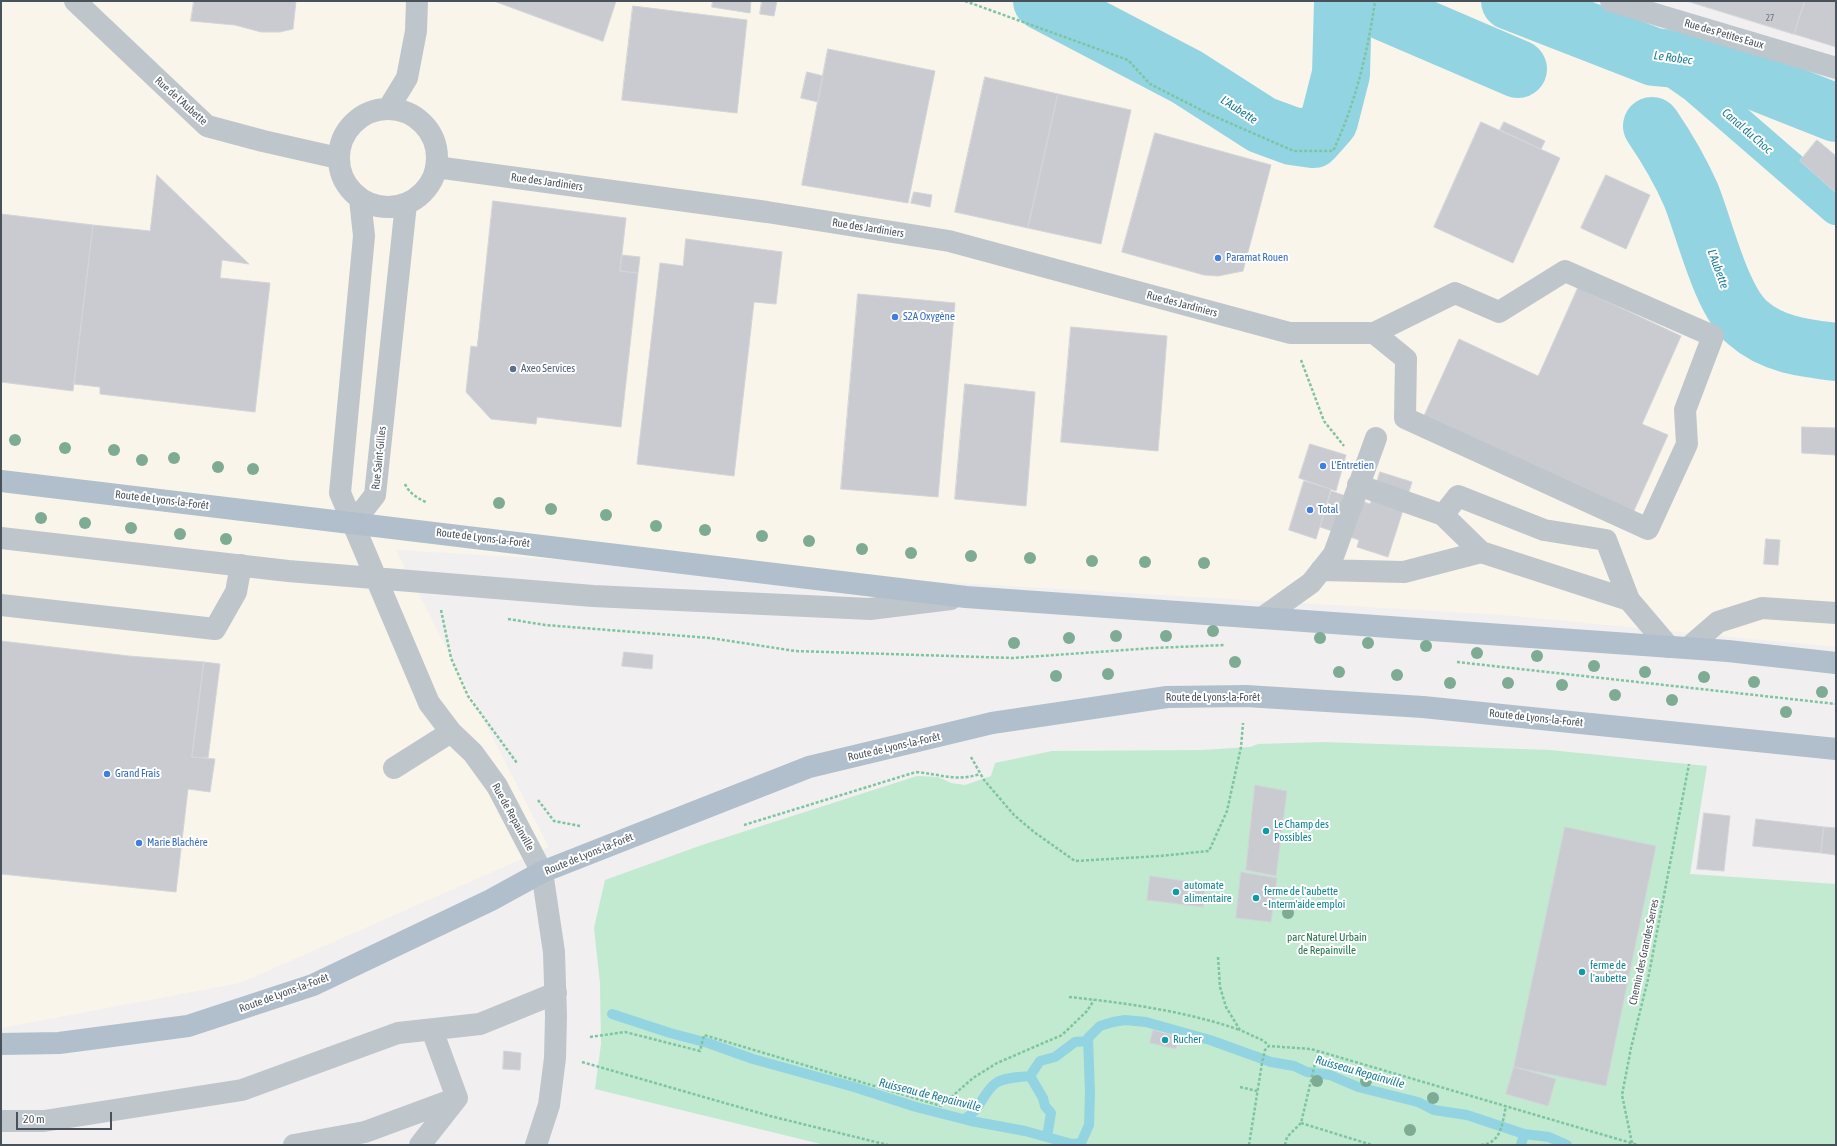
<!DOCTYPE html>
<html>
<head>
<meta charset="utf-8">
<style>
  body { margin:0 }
  #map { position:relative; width:1837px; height:1146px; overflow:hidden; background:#f1efef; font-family:"Asap Condensed",sans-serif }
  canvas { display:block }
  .frame { position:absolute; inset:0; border:2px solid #49525a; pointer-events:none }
  .scale { position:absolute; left:16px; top:1112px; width:96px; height:18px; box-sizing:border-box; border:2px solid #49525a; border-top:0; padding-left:5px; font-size:12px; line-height:14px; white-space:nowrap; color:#49525a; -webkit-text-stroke:3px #fff; paint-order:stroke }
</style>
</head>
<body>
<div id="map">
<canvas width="1837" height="1146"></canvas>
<div class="frame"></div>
<div class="scale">20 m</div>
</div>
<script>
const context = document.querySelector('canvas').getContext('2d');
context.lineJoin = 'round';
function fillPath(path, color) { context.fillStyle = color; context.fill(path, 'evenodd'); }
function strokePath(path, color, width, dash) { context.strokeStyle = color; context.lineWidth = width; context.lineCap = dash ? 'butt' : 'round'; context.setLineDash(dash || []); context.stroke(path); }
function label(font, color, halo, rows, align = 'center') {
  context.font = font + ' "Asap Condensed",sans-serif'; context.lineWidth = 4; context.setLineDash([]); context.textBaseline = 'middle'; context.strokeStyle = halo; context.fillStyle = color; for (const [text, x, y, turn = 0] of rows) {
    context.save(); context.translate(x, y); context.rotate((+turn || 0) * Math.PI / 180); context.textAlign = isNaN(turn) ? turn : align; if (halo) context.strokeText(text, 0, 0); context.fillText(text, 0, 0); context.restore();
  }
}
fillPath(new Path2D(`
  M1,1H1479L1836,109V647L1502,615L396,550L549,847L240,983L1,1028Z`), '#faf5ea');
fillPath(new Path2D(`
  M1323,742L1550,750L1707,766L1690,874L1836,884V1145H825L595,1089L601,1044L600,983L594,928L605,880L702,845L917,776L938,777L951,783L965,785L991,776L995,763L1052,751L1201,750L1250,747L1258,744Z`), '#c1ead0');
strokePath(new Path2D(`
  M1336,1L1343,2
  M612,1014L670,1033L708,1043L753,1059L854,1087L916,1107L971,1121L1025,1131L1072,1144L1081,1143L1089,1125L1090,1092L1088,1038L1100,1026L1113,1022L1125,1020L1146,1022L1210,1040L1271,1062L1294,1066L1307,1072L1330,1075L1358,1087L1418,1102L1434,1110L1467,1115L1524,1134L1549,1137L1567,1145
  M1030,1076L1043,1098L1045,1106L1051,1113L1047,1137
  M965,1119C982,1108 983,1092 996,1083C1005,1077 1020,1077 1030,1076L1040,1061L1055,1057L1075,1042L1088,1041
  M1521,1145L1524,1134`), '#93d4e3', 10);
strokePath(new Path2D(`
  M1654,57L1694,85L1836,208`), '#93d4e3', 34);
strokePath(new Path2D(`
  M1042,1L1187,77L1262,125L1292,136L1313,139L1329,121L1341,74L1343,2L1359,4
  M1510,1L1654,57L1707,62L1836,113
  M1383,11L1518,69
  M1652,126C1667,148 1680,170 1691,195C1705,230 1721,300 1748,323C1773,345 1805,348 1836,352`), '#93d4e3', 58);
const building = new Path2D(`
  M194,1H296L293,29L280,32H261L235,25L191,21Z
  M494,1H616L603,41Z
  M713,1H751L750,13L712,7Z
  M762,1H777L774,16L760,14Z
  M1687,1H1805L1794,34Z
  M1805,1H1836V47L1794,34Z
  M633,6L747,20L737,113L622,100Z
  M828,49L935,71L908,203L802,185Z
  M807,72L823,76L818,102L801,98Z
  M985,77L1058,94L1028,228L955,212Z
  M1058,94L1131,110L1101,244L1028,228Z
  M1481,122L1560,158L1513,263L1434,227Z
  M1504,122L1545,141L1541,149L1500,130Z
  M1155,133L1271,165L1243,271L1218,276L1204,275L1122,252Z
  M1817,140L1836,156V193L1800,161Z
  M157,175L249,264L222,260L220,278L270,283L255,412L100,394V387L74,384L93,225L150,231Z
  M1606,175L1650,195L1626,249L1581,228Z
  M914,192L932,195L930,207L911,203Z
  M493,201L626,218L620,271L638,273L621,427L537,417L536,424L491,419L466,392L471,346L477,347Z
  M1,214L93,225L73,391L1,382Z
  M686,239L782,252L776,304L754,302L734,476L637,464L660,263L683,266Z
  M622,255L640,257L638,273L620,271Z
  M1578,288L1681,336L1642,424L1668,435L1632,515L1423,418L1459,339L1538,376Z
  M858,294L955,303L938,497L841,489Z
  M1071,327L1167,336L1158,451L1061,442Z
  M965,384L1035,392L1026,506L955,499Z
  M1802,427L1836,428V455L1802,453Z
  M1310,444L1346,455L1336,491L1299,478Z
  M1380,472L1412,482L1388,557L1357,547L1359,540L1320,527L1331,491L1370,504Z
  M1304,481L1331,489L1316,539L1289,530Z
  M1766,539L1780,540L1778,565L1764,564Z
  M1,641L129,656L204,662L192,757L215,759L210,792L188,789L176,892L1,874Z
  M624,652L653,655L652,669L622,666Z
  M204,662L220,664L208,758L192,757Z
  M1255,785L1287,791L1276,876L1246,870Z
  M1704,813L1730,816L1724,871L1697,869Z
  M1756,819L1824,827L1821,853L1753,846Z
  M1565,827L1656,846L1606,1086L1514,1067Z
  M1824,827L1836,828V855L1821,853Z
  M1241,872L1277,878L1271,922L1236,918Z
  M1150,876L1205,884L1203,907L1147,900Z
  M1153,1030L1180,1037L1176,1049L1150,1043Z
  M504,1051L521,1053L520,1070L503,1069Z
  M1514,1067L1556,1079L1548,1106L1506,1094Z`);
fillPath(building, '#c9cbd1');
strokePath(building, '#d3d5d9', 1);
strokePath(new Path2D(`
  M965,1L1128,60L1150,84L1209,114L1294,151H1333C1355,105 1368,51 1375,1
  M1301,360L1324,421L1344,446
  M405,484C409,493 417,498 426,502
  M441,610L451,658L468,696L517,763
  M508,619L545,625L710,638L795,651L1013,658L1153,648L1225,645
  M1457,662L1836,704
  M971,757L984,780L1014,815L1034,832L1075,861L1160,856L1209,851L1227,811L1241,747L1243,723
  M538,800L554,821L580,826
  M744,825L916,772C940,774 956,782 980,774
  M1218,957L1220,987L1226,1007L1240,1030L1264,1041L1269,1046
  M1069,997C1126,1003 1185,1011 1240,1030
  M590,1037L625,1032L700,1051L704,1035L941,1106L973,1078L997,1063L1062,1035L1087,1011L1094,1000
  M582,1062L770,1116L888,1145
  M1240,1087L1257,1091
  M1301,1123L1372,1145
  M1632,1143L1622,1095L1631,1048L1648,979L1689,764
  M1249,1145L1262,1063L1265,1050L1269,1046L1311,1049L1638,1145
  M1285,1145L1287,1137L1301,1123L1318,1051
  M1481,1145C1502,1143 1502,1123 1506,1106`), '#7dc5a0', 2.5, [3, 2]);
strokePath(new Path2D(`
  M75,1L207,126L263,141L338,158
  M1611,1L1836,68
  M339 158a49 49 0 1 1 98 0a49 49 0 1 1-98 0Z
  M388,109L407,78L416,31L417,1
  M436,167L767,212L949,241L1290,333H1374L1455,293L1499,312L1565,271L1713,336L1685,410L1687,444L1648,529L1405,418L1406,359L1374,333
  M360,199L364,236L340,493L429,703L451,732L473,753L497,786L542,872L554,952L556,1016L555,1058L549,1105L536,1145
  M1358,485L1443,515L1481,552
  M1443,515L1458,496L1544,530L1606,540L1629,600
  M354,522L375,495L406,204
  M1,538L288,571L593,596L870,609L951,599
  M1321,570L1404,572L1481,552L1629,600L1669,647
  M1,605L215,629L236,592L241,565
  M1262,618L1311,583L1334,554L1376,438
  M1688,648L1718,622L1762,608L1836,613
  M394,768L451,732
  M1,1121H44L242,1090L398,1033L480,1024L556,993
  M294,1145L365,1132L457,1098
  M420,1145L457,1098L432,1030`), '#bec6cc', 22);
strokePath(new Path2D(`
  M1,481L966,597L1728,651L1836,663
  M1,1044L59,1043L188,1026L313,985L491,900L542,872L809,767L992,723L1167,697L1246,696L1423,707L1836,749`), '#b1becb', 22);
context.fillStyle = '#7eab94';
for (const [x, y] of [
  [15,440],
  [65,448],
  [114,450],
  [174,458],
  [142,460],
  [218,467],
  [253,469],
  [499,503],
  [551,509],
  [606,515],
  [41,518],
  [85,523],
  [656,526],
  [131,528],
  [705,530],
  [180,534],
  [762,536],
  [226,539],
  [809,541],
  [862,549],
  [911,553],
  [971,556],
  [1030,558],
  [1092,561],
  [1145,562],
  [1204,563],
  [1213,631],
  [1116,636],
  [1166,636],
  [1069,638],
  [1320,638],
  [1014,643],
  [1368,643],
  [1426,646],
  [1477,653],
  [1537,656],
  [1235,662],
  [1594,666],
  [1339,672],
  [1645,672],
  [1108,674],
  [1397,675],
  [1056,676],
  [1704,677],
  [1754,682],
  [1450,683],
  [1508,683],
  [1562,685],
  [1822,692],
  [1615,695],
  [1672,700],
  [1786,712],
  [1288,913],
  [1317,1081],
  [1366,1081],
  [1433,1098],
  [1410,1130]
]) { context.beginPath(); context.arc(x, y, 6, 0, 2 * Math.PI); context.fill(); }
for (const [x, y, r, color] of [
  [1218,258,4,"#3f7fe0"],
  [895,317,4,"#3f7fe0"],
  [513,369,4,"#5c6f8a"],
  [1323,466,4,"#3f7fe0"],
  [1310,510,4,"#3f7fe0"],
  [107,774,4,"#3f7fe0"],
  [1266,831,4,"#0f9aa8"],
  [139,843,4,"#3f7fe0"],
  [1176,892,4,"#0f9aa8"],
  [1256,898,4,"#0f9aa8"],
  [1582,972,4,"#0f9aa8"],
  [1165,1040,4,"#0f9aa8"]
]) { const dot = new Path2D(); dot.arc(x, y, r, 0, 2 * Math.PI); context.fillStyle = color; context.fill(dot); strokePath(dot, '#fff', 1.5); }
label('9px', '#697078', null, [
  ["27",1770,18]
]);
label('11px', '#49525a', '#fff', [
  ["Rue des Petites Eaux",1724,34,16],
  ["Rue de l'Aubette",181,101,42],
  ["Rue des Jardiniers",547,182,8],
  ["Rue des Jardiniers",868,228,9],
  ["Rue des Jardiniers",1182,304,15],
  ["Rue Saint-Gilles",379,458,-84],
  ["Route de Lyons-la-Forêt",162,500,7],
  ["Route de Lyons-la-Forêt",483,538,7],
  ["Route de Lyons-la-Forêt",1213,698],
  ["Route de Lyons-la-Forêt",1536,718,6],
  ["Route de Lyons-la-Forêt",894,747,-13],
  ["Rue de Repainville",513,817,61],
  ["Route de Lyons-la-Forêt",589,854,-22],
  ["Chemin des Grandes Serres",1644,952,-78],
  ["Route de Lyons-la-Forêt",284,993,-20]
]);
label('11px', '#366cbe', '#fff', [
  ["Paramat Rouen",1226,258],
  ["S2A Oxygène",903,317],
  ["L'Entretien",1331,466],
  ["Total",1318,510],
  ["Grand Frais",115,774],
  ["Marie Blachère",147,843]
], 'left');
label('11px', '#4e5e75', '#fff', [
  ["Axeo Services",521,369]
], 'left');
label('11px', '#0d838f', '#fff', [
  ["Le Champ des",1274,825],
  ["Possibles",1274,838],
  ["automate",1184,886],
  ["alimentaire",1184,899],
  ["ferme de l'aubette",1264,892],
  ["- Interm'aide emploi",1264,905],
  ["ferme de",1590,966],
  ["l'aubette",1590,979],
  ["Rucher",1173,1040]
], 'left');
label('11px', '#207449', '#fff', [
  ["parc Naturel Urbain",1327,938],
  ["de Repainville",1327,951]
]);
label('italic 12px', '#1a7c94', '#fff', [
  ["Le Robec",1673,58,8],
  ["L'Aubette",1239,110,33],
  ["Canal du Choc",1747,131,41],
  ["L'Aubette",1718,269,70],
  ["Ruisseau Repainville",1360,1072,16],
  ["Ruisseau de Repainville",930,1095,14]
]);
</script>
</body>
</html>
